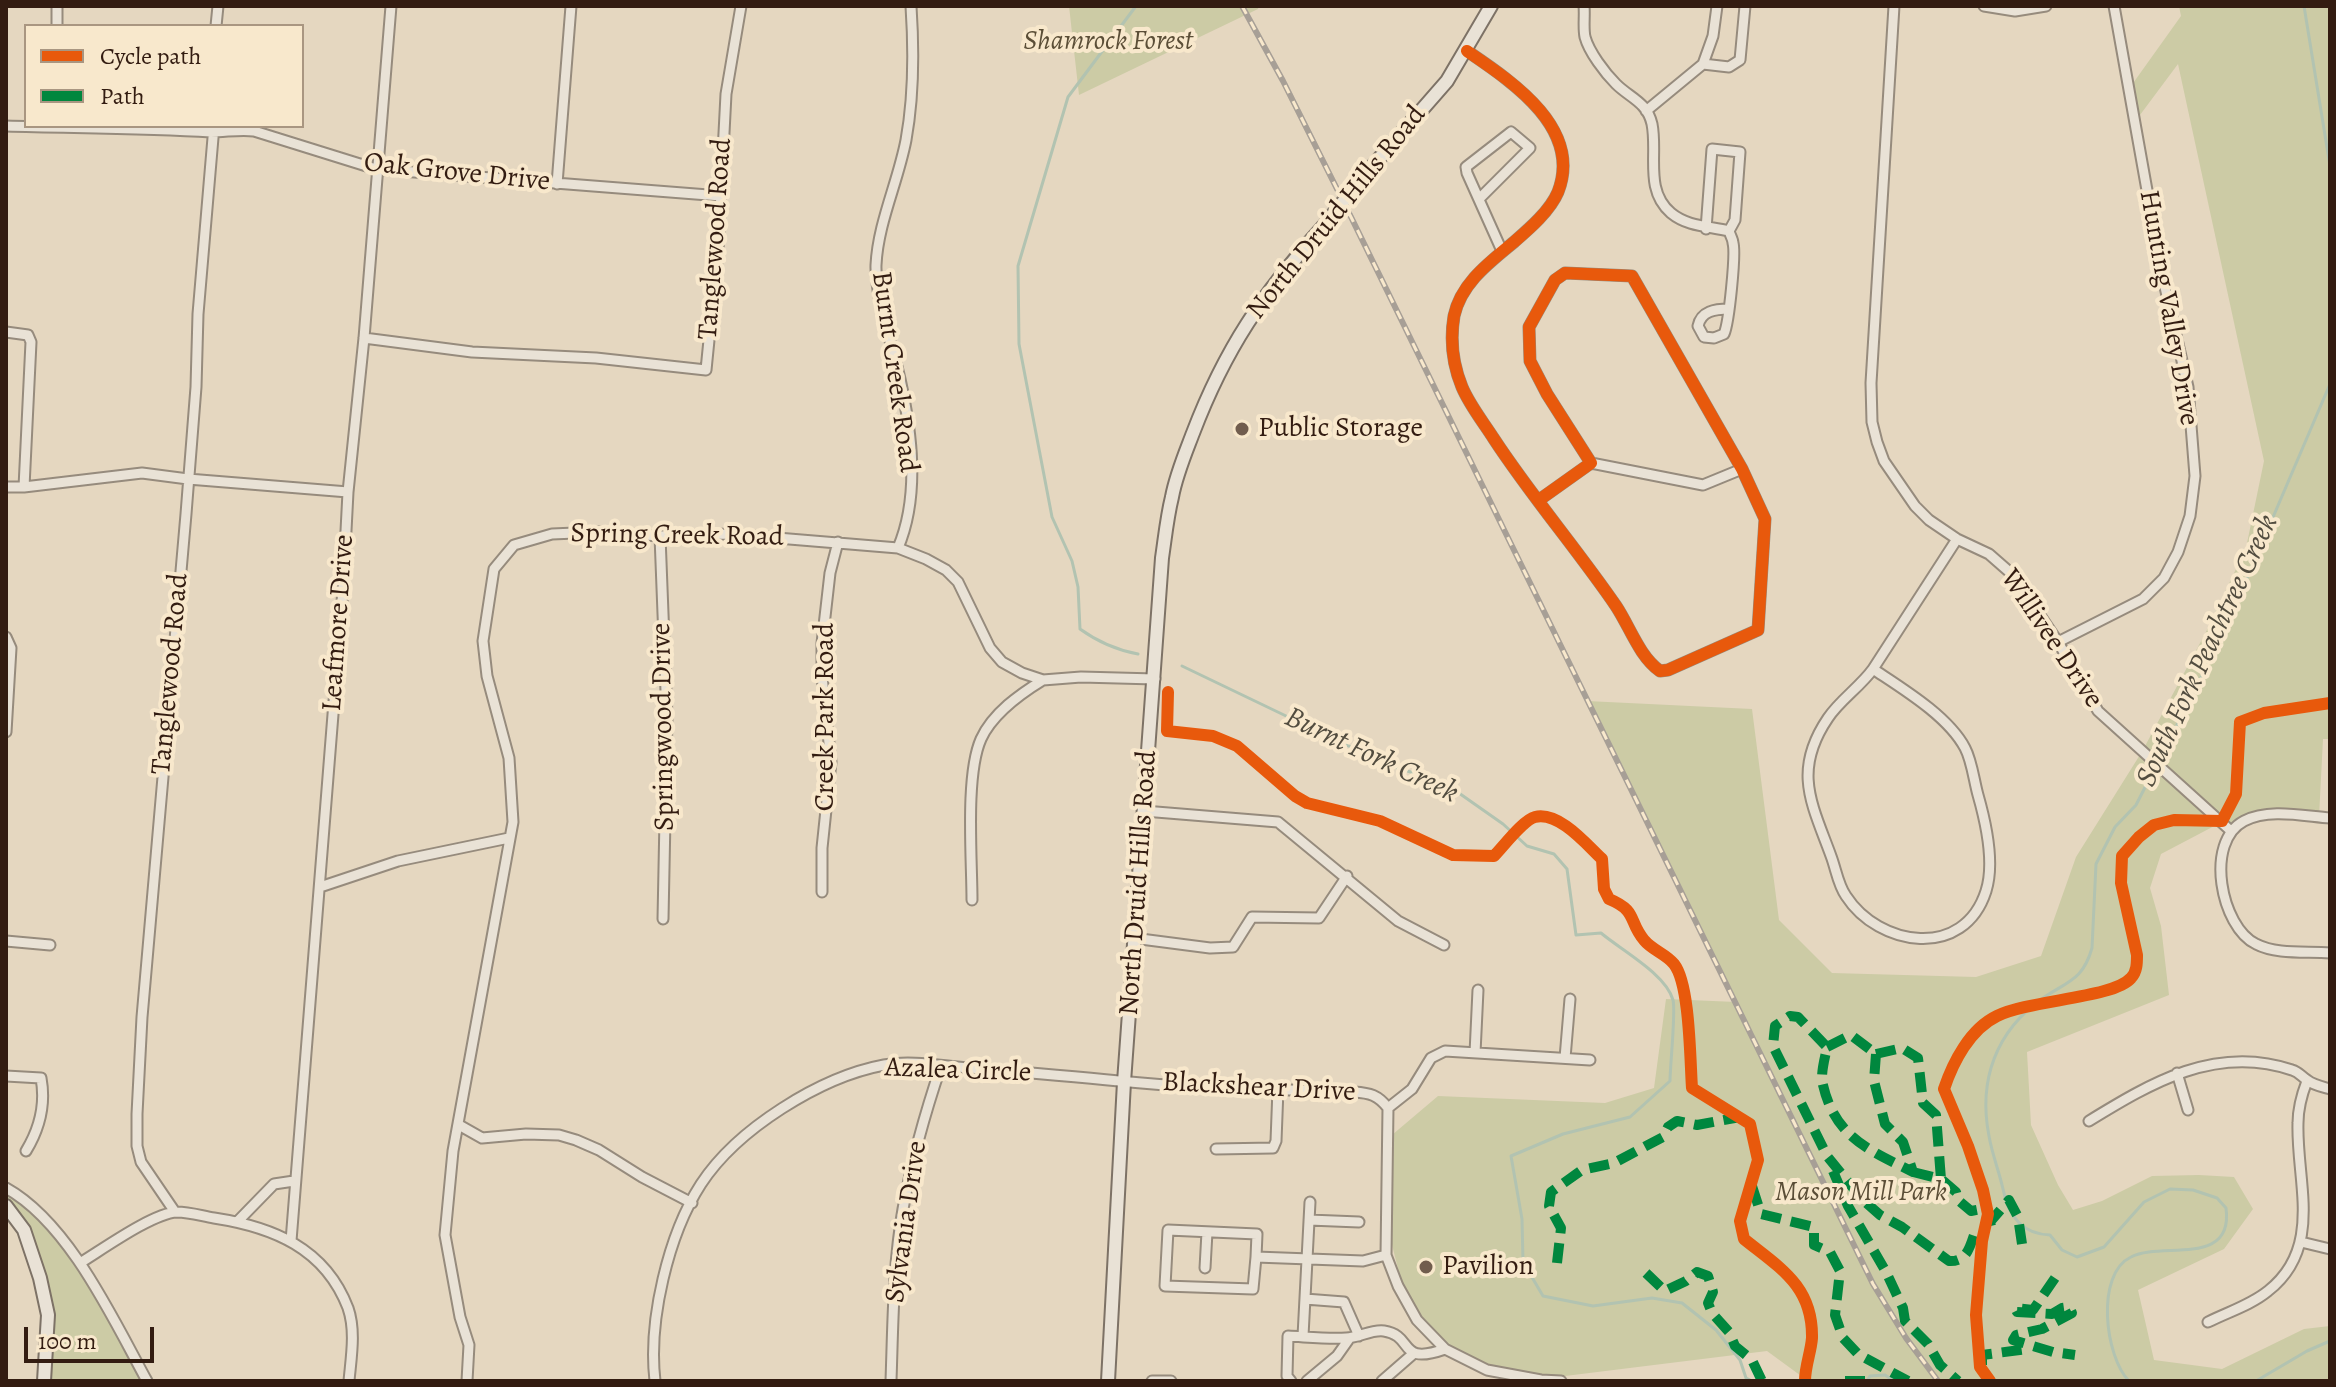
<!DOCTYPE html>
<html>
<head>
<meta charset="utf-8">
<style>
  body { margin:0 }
  #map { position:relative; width:2336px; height:1387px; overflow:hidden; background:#e5d7c0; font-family:Alegreya,serif }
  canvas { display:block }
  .frame { position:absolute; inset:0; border:8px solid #331c11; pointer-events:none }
  .legend { position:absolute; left:24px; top:24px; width:280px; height:104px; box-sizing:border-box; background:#f8e8cc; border:2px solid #a99681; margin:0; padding:10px 14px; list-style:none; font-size:24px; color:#331c11 }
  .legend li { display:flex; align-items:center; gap:16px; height:40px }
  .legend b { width:40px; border:2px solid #a99681 }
  .scale { position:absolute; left:24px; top:1327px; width:130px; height:36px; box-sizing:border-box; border:4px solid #331c11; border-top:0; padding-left:10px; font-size:24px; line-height:28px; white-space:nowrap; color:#331c11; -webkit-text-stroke:6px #f8e8cc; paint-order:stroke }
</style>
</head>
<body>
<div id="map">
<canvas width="2336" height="1387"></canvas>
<div class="frame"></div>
<ul class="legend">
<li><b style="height:10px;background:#e8590c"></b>Cycle path</li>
<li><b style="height:10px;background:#00873e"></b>Path</li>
</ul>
<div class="scale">100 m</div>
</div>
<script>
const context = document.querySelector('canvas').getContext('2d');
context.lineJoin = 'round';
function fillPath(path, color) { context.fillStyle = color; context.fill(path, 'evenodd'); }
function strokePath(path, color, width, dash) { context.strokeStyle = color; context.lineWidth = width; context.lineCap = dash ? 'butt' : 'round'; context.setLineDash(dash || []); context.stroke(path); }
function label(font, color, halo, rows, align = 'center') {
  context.font = font + ' Alegreya,serif'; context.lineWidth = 8; context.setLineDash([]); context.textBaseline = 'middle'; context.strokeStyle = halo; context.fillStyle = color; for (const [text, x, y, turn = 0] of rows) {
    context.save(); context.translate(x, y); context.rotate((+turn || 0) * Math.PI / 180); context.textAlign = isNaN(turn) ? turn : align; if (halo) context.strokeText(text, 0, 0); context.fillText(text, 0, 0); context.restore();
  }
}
fillPath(new Path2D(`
  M1069,6H1259L1258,9L1079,95Z
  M2179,6H2328L2330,10V739H2323L2319,817L2261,815L2231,831L2220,823L2161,854L2150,888L2161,926L2169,995L2027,1052L2031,1125L2058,1185L2073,1210L2102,1201L2152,1176L2199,1175L2234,1177L2253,1209L2224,1249L2138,1290L2154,1360L2222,1369L2304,1329L2330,1326V1381H1808L1767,1351L1549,1378L1465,1365L1426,1329L1403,1288L1390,1237L1392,1135L1438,1096L1605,1103L1654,1088L1666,999L1736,1002L1587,701L1752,709L1779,920L1832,973L1976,977L2041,956L2076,857L2143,750L2188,788L2144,748L2207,630L2246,548L2264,461L2178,64L2137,119L2131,86L2181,16Z
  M6,1188L16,1194L80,1263L147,1381H47L40,1278L6,1206Z`), '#cccba5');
strokePath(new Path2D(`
  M1136,6L1068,97L1018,266L1019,344L1052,517L1072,561L1078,587L1080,629C1098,642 1116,650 1138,654
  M2304,6L2330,166
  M1182,666L1386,764L1429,778L1456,791L1503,824L1527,846L1554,854L1567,869L1576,935L1601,933C1621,950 1666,974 1673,1000C1676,1011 1670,1066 1670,1081L1630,1117L1563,1134L1511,1156L1522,1219L1523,1262L1543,1296L1593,1306L1652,1298L1682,1303L1716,1330L1740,1360L1746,1378L1752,1381
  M1867,1381L1870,1376L1885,1375L1894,1381
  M2129,1381C2105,1357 2095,1274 2131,1257C2161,1241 2234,1268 2226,1208L2217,1198L2193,1190L2170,1189L2144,1202L2104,1247L2077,1257L2062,1250L2050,1235C2021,1234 2008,1215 2003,1189C1999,1171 1992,1154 1989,1136C1978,1080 1996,1031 2043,998C2068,981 2083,980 2092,948L2096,864L2115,827L2136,805L2198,684L2238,599L2330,384
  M2256,1381L2307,1351L2330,1341`), '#b2c3b1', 3);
const street = new Path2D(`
  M1584,6C1585,15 1583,28 1585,37C1589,52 1605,73 1616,84C1630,98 1647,102 1652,124C1658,154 1644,190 1671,213C1688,227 1709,226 1729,231C1730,235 1733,239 1733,243C1736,254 1729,323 1724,334L1714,338L1704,337L1698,326C1701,311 1715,309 1729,309
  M1894,6L1871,383L1872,422L1877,442L1884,461L1915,506L1929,520L1957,539L1989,554L2013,575L2058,642L2098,711L2231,831
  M1984,6L2015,11L2046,6
  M57,26V6
  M216,26L218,6
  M1467,51C1511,81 1583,128 1558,192C1550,211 1529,229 1514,242C1490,262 1461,283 1454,316C1450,340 1453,365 1462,387C1470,406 1484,423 1494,439C1532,497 1577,549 1616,606C1630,627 1639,656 1660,671L1668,670L1758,630L1765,519L1742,469L1632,276L1565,273L1555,280L1529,327L1530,361L1547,394L1591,463L1539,500
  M1703,64L1713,36L1717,6
  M1646,111L1703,64L1729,67L1740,60L1745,6
  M6,126C75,128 143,128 211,132C226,132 240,129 254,131L376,169L721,196
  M557,184L571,6
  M1479,199L1530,148L1511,132L1466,167L1467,173L1502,251
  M1706,229L1712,149L1740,152L1735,220L1729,231
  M6,332L28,335L31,342L24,487H6
  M364,338L472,352L596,358L706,370L718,250L726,94L741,6
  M1591,463L1703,485L1742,469
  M24,487L142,473L188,479L348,492
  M660,536L667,717L663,919
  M898,548C920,496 912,433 900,379C893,347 875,298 876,265C878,223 898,182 906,140C914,96 914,51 911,6
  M6,637L11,648L6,732
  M2058,642L2143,599L2164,578L2178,552L2190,516L2195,476L2188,387L2162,274L2114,6
  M1873,669C1903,689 1948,716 1965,748C1972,761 1974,781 1978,795C1986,823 1995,863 1986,891C1964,960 1879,947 1846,896C1838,885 1836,869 1831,856C1812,804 1792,771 1828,718C1840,700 1860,687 1873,669Z
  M1873,669L1957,539
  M1144,811L1278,822L1398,921L1444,945
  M2330,818C2303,816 2269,808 2244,821C2204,842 2221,927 2256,944C2277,955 2307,951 2330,953
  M320,887L398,861L509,838
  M822,892V848L831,762L822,676V643L830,573L838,542
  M972,900C972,859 965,775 981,739C993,713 1020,694 1043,680
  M1133,938L1210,948L1233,947L1252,917L1319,918L1347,876
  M6,941L50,945
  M1475,1053L1478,990
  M1565,1058L1570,999
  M2177,1073L2188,1110
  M6,1076L41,1078C46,1105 40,1128 26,1151
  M1388,1108L1386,1255L1398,1286L1417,1320L1445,1349L1487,1370L1541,1380L1561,1381
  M1388,1108L1412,1089L1431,1058L1445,1051L1590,1060
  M2089,1121C2151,1083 2216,1044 2292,1070C2299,1072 2301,1076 2307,1080C2313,1085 2323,1087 2330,1089
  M459,1125L482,1138L526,1134L559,1135L576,1140L599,1150L642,1177L692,1203
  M1216,1149L1273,1148L1276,1141L1278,1089
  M6,1188C69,1223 113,1319 147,1381
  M175,1212L141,1162L137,1146V1114L142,1017L186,514L196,387L198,314L214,126
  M1309,1220L1359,1222
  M238,1221L274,1184L294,1181
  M291,1241L343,589L348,492L364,338L391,6
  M2301,1242L2330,1249
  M1256,1257L1253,1289L1165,1286L1168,1230L1257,1234L1256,1257L1363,1261L1386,1255
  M80,1263C103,1249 153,1213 177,1212C189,1212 202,1216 214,1218C273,1227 325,1248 348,1308C356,1331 351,1358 349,1381
  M1205,1268L1207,1232
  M1305,1299L1344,1302L1359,1336
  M2208,1322C2228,1312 2251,1305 2268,1291C2324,1247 2296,1181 2298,1123C2298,1108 2302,1094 2307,1081
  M1303,1336L1310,1202
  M467,1381L469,1345L460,1317L445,1235L453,1151L513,822L509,758L487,676L483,641L494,569L514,545L552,534L598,532L660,536L729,534L898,548L926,559L946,570L958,582L990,648L1002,662L1022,673L1043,680L1081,677L1155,679
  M655,1381C648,1321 668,1235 701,1184C737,1129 820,1077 884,1065C911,1060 942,1066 969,1068C1019,1072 1069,1076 1119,1081C1197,1089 1276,1089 1354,1092C1370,1093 1378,1095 1388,1108
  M891,1381C893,1324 893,1265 903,1209C912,1160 925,1113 941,1066
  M1152,1381H1171
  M1291,1381L1287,1376L1288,1336C1308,1337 1327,1339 1346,1338C1358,1338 1372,1329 1384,1331C1415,1336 1397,1366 1445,1349
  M1307,1381L1337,1356L1349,1339
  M1382,1381L1413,1354`);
const secondary = new Path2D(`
  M1364,176L1447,81L1491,6
  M6,1206L24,1230L40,1278L48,1315L44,1381
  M1108,1381L1124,1082L1162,558C1165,538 1167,517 1172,497C1176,475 1185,454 1193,433C1225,349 1263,293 1323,227`);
strokePath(street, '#968b7d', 13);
strokePath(secondary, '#7d7266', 16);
strokePath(street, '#e9e2d6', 9);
strokePath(secondary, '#e9e2d6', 12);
const rail = new Path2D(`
  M1242,6L1283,81L1352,219L1873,1284L1906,1338L1938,1381`);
strokePath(rail, '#a79f96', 6);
strokePath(rail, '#f8e8cc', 3, [9]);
const secondaryBridge = new Path2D(`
  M1323,227L1364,176`);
strokePath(secondaryBridge, '#7d7266', 16, []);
strokePath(secondaryBridge, '#e9e2d6', 12);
strokePath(new Path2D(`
  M1827,1047L1851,1035L1876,1054
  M1876,1054L1874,1081L1885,1124L1903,1142L1913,1172C1869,1150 1835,1137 1823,1085C1820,1074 1825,1058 1827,1047L1798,1017L1790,1016L1775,1026L1773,1046L1827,1156L1862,1199L1880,1215L1902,1227L1949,1261C1967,1262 1970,1247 1975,1232
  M1876,1054L1902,1048L1918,1058L1923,1103L1936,1115L1941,1179
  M1833,1171L1848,1206L1886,1272L1903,1308L1905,1321L1928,1344L1940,1365L1958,1381
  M1913,1172L1941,1179L1956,1192L1958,1200L1971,1211L1987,1208
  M1752,1186L1761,1214L1814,1227V1245L1830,1252L1840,1271L1835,1315L1843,1338L1858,1354L1908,1381
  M1991,1226L1990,1222L2009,1200L2018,1217L2022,1244
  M1557,1263L1561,1228L1549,1206L1551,1192L1582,1170L1614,1163L1663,1137L1668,1127L1677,1121L1697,1125L1740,1117
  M1646,1273L1665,1291L1686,1281L1697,1272L1708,1276L1713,1292L1708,1303L1712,1313L1729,1332L1735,1346L1752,1360L1762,1381
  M2055,1278L2033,1310L2015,1308L2017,1312L2052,1314L2062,1308L2069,1307L2072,1313L2042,1329L2016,1335L2013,1340L2053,1352L2075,1355
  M1982,1365V1355L2027,1349
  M1845,1381H1866`), '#00873e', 10, [20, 10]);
strokePath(new Path2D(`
  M1467,51C1511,81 1583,128 1558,192C1550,211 1529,229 1514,242C1490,262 1461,283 1454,316C1450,340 1453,365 1462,387C1470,406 1484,423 1494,439C1532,497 1577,549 1616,606C1630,627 1639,656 1660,671L1668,670L1758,630L1765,519L1742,469L1632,276L1565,273L1555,280L1529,327L1530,361L1547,394L1591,463L1539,500
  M1168,692L1167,731L1213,736L1237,746L1295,796L1307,803L1380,821L1453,855L1494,856C1503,847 1523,820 1535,817C1559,811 1587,845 1602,859L1604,889L1609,899C1638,911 1628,921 1644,940C1652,950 1666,954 1674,964C1690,984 1690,1060 1692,1088L1750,1124L1758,1160L1740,1221L1744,1239C1780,1268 1813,1286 1812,1338C1811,1352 1805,1366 1805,1381
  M1990,1381L1980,1367L1976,1315L1982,1241L1988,1214L1983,1190L1968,1146L1944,1089C1953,1062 1970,1029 1997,1016C2029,1000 2114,998 2131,978C2137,972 2137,963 2137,955L2121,883L2122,856L2139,837L2154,825L2174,820L2222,821L2236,794L2240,722L2264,713L2330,703`), '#e8590c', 12);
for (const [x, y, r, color] of [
  [1242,429,8,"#715d4e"],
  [1426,1267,8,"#715d4e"]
]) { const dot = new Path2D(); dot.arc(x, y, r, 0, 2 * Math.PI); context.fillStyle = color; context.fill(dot); strokePath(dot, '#f8e8cc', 3); }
label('italic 28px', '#5b4e37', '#f8e8cc', [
  ["Shamrock Forest",1108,42],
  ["Mason Mill Park",1861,1193]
]);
label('28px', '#331c11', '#f8e8cc', [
  ["Oak Grove Drive",457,173,6],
  ["North Druid Hills Road",1337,213,-51],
  ["Tanglewood Road",716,239,-86],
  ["Hunting Valley Drive",2168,308,80],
  ["Burnt Creek Road",894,372,82],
  ["Spring Creek Road",677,536,1],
  ["Leafmore Drive",339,623,-86],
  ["Willivee Drive",2051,639,56],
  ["Tanglewood Road",171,674,-85],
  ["Creek Park Road",826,717,-90],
  ["Springwood Drive",664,727,-91],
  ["North Druid Hills Road",1139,883,-86],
  ["Azalea Circle",958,1071,2],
  ["Blackshear Drive",1259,1088,3],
  ["Sylvania Drive",907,1222,-82]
]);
label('28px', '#331c11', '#f8e8cc', [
  ["Public Storage",1258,429],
  ["Pavilion",1442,1267]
], 'left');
label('italic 30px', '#524c3f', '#f8e8cc', [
  ["South Fork Peachtree Creek",2208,651,-65],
  ["Burnt Fork Creek",1371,756,25]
]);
</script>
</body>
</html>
